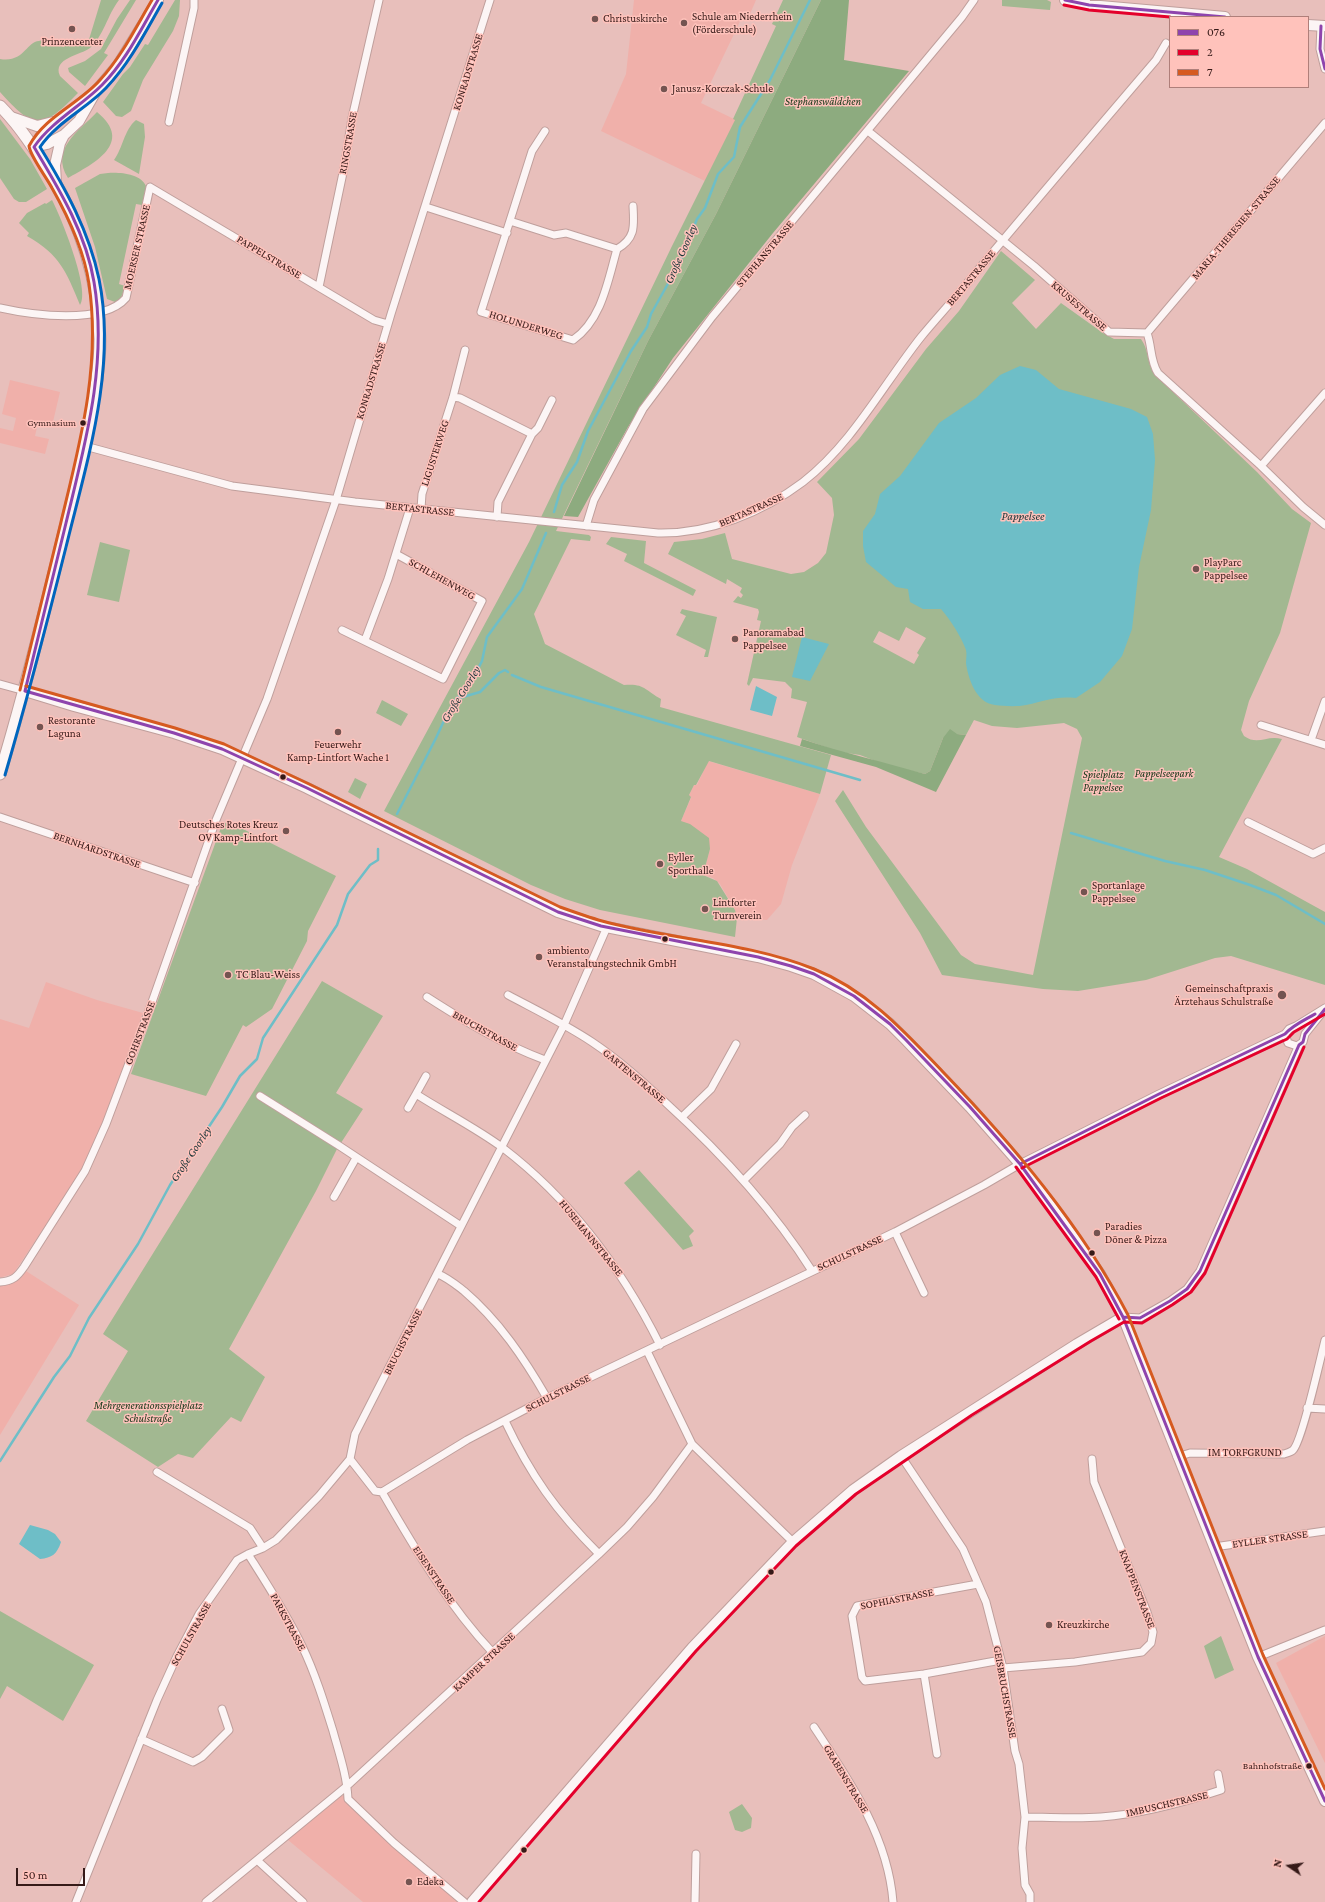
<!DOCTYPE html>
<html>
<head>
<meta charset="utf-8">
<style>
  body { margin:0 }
  #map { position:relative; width:1325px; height:1902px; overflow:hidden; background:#e8bfbb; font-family:"Crimson Pro",serif }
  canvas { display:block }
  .legend { position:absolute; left:1169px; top:16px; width:140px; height:72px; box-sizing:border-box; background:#ffc2bb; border:1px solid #af7f7a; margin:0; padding:5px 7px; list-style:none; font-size:12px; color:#361a18 }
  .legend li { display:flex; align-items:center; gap:8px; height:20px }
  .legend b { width:20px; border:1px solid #af7f7a }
  .north { position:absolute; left:1269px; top:1846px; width:40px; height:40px; -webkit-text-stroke:3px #ffc2bb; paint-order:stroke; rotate:283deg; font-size:11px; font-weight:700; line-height:16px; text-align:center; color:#361a18 }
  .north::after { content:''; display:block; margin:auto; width:14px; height:18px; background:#361a18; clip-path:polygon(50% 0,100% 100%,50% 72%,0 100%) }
  .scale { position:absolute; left:16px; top:1868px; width:69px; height:18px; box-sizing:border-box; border:2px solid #361a18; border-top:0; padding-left:5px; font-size:12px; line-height:14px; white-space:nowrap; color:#361a18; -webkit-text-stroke:3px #ffc2bb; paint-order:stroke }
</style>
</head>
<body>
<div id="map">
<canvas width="1325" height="1902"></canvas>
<ul class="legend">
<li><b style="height:5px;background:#8e44ad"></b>076</li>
<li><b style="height:5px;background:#e4002b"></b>2</li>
<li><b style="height:5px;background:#d65a20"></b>7</li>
</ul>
<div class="north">N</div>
<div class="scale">50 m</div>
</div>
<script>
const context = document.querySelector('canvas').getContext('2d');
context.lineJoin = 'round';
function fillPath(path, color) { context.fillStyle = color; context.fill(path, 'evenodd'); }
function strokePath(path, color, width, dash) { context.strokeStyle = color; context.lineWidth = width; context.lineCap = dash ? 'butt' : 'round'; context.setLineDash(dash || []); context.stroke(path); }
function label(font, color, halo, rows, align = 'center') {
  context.font = font + ' "Crimson Pro",serif'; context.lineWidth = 3; context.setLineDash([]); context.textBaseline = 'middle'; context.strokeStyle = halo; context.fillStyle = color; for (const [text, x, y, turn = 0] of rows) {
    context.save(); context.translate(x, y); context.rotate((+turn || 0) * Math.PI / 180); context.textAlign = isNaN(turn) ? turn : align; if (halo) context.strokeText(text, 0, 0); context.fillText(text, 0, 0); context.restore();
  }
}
fillPath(new Path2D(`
  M634,0H756L750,14L745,11L701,103L736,120L705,181L601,131L626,74Z
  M10,380L60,392L52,426L38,423L35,436L49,439L45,454L0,443V428L13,431L16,418L2,414Z
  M708,761L820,794L792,865L781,904L767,920L737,918L735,910L720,884L713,878L703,875L710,849L681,821L691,798L689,795L694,785H697Z
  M46,982L97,1000L143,1013L102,1126L84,1168L13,1274L2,1277H0V1019L29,1028Z
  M26,1271L79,1305L0,1435V1280L17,1278Z
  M1325,1636V1763L1276,1663Z
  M341,1796H352L369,1815L461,1898L458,1902H363L288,1840Z`), '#f0b0aa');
fillPath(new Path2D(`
  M101,0H119C108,14 103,37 90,48C81,55 52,58 60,76L78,93C42,130 34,130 0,92V59C24,63 26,42 39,41C47,39 57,45 64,47L66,41L87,46Z
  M130,0H136L104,53L108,55L85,86L69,72L68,68L85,61L101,49L117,19Z
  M175,0H180L179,16L173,31L143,80L131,111L122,117L116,116L103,102L123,74L130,67L145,44L148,45Z
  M783,0H821L716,214L648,341L556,531L589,535L591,537L590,541L571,539L534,614L545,644L624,685C644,683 645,690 661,699L660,707L831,755L820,794L709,761L696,785H694L689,795L691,797L681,821L690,824L709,838L710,849L703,875L717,881L735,910L737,918L735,937L600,910L565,899L531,885L384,811L529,542L672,246L735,120L733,119L776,26L772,24Z
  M1002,0H1047L1051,2L1050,10L1002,6Z
  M97,112C135,143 93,164 68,178C50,149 78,132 97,112Z
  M0,119L30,159L47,189L26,202H19L14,199L0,178Z
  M136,120L144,124L145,137L139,174L114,160C123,148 124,130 136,120Z
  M108,173C120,172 141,174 146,186L142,205L136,204L119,284L125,286C123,292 122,300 115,302L107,299L95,247L75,188L100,174Z
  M52,200C61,217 91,291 80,305C66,271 60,255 27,236L29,233L19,223L27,213L45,203L46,204Z
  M1001,251L1035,280L1012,303L1036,329L1061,303L1103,333L1114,339H1141C1149,350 1147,363 1154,374L1257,472L1292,509L1311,523L1280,633L1249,701L1241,730L1244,736C1258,746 1266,735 1282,739L1219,857L1247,869L1325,912V985L1231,956L1215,958L1146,980L1078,991L1043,989L942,975L920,933L835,801L843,790L866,827L961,955L975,964L1033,975L1082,738L1077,729L1064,723L1017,728L992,726L974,720L966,735L957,734L943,738L930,771L925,774L886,765L860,755L840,752L797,737L807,702L791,698L792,689L785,682L753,678L749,686L747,684L761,621L757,620L759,612L758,609L733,602L738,596L741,598L743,595L740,592L742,588L727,579L726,584L668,554L674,542L702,539L725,533L732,559L791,574L804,572L818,563L826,553L834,515L832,498L817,482L859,439L926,349L959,311ZM906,627L926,638L917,653L919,655L914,664L873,642L879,631L899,641Z
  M611,537L646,541L644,563L696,590L693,596L624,561L627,554L606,544Z
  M100,542L130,550L119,602L87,595Z
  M682,609L717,617L708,657H704L706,650L676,635L686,616L680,613Z
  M382,700L408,714L401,726L376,713Z
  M355,778L367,784L360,799L348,792Z
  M223,822L243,829L336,876L308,931L307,941L272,1009L246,1027L243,1025L206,1096L131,1074Z
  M322,981L383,1016L336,1093L363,1109L337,1149L316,1191L229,1349L265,1377L241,1422L231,1417L193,1458L178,1454L158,1467L86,1421L128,1351L103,1334Z
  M639,1170L694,1231L689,1236L693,1246L683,1250L624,1183Z
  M0,1611L94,1665L63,1721L7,1686L0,1699Z
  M1221,1636L1234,1670L1215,1679L1204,1646Z
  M742,1804L752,1818L751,1828L742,1832L735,1830L729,1812Z`), '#a2b891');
fillPath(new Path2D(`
  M821,0H849L844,60L909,71L773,233L673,358L628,427L578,517L564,516L648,341L716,214Z
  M950,729L957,734L966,735L936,792L876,767L800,746L802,739C843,753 884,762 925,774L930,771L943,738Z`), '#8dab7f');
fillPath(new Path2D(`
  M1020,366L1036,370L1059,389L1131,409L1147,417L1153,434L1155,460L1151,510L1139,567L1132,629L1122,656L1100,682L1076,698C1053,696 1047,701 1026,705C1016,707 1004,706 995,705C976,703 968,678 966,663C966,659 967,654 966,650C962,638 950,619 941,609H923L910,602L908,589L896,587L866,562L863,546V531L875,514L880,494L900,476L939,423L976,398L1000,375Z
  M802,637L829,644L810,681L792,677Z
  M756,686L777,697L772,716L750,710Z
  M30,1525L48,1530L55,1534L61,1542C57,1554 52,1558 40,1559L19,1544Z`), '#6ebec7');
strokePath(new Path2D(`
  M554,512L562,485L577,462L588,431L631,351L647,327L651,314L679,264L697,219L705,208L718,174L734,157L740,127L770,80L810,0
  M512,675L541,687L860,780
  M456,699L480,692L499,673L505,670L508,672
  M397,814L436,738L448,712L456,699L470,684L482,661L487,637L522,589L546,533
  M1071,833L1165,861L1205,870L1250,885L1276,895L1325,924
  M0,1461L54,1377L70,1356L89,1318L138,1244L170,1185L222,1107L240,1076L257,1059L263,1038L337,925L348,894L370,865L378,860V849`), '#6ebec7', 2.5);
const street = new Path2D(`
  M1321,26L1320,49L1325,69
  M169,122L194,8V0
  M545,131L532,151L481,312L573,340C602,320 608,280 617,249
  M868,131L1034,266L1109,332L1147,333C1152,346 1150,361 1158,373L1261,466L1303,507L1325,525
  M426,207L507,233
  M510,221L554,235L566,233L617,249C636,238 634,226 633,206
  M319,287L344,168L352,118L379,0
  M0,308C31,315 103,325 126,298L150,187L374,320L388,324
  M1147,333L1325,123
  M453,397L460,398L532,434
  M85,446L232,486L355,502L658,533C709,534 762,513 803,482C852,444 883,385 921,337C935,320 949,305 963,288C1026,212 1091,136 1156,60L1166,43
  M1261,466L1325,393
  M421,509L422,494L453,397L465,350
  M497,517L498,502L532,434L538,428L552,400
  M586,526L594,500L643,409L712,317L962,17L974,0
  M342,630L443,679L482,601L396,554
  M365,640L388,579L410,508
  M0,684L25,691
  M1261,725L1325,745
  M1311,740L1325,701
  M0,817L195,883
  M1248,822L1313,854L1325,848
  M508,995C536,1010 565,1024 592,1042C619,1060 642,1081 665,1102C720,1152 772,1208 812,1271
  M427,997C466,1022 502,1044 545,1060
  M1325,1008L1296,1026L1289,1029L1285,1034L1288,1043L1297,1046L1303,1042L1305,1034L1325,1009
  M426,1076L416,1094C444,1112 476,1128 503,1148C571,1200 622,1269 660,1345
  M260,1096L338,1145L461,1226
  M408,1108L416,1094
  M682,1117L711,1089L736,1044
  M744,1180L780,1144L792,1127L805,1115
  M334,1197L356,1158
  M895,1232L924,1293
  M438,1274C448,1278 455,1284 464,1291C499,1321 524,1358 547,1398
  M0,1282C13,1281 17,1277 24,1267L85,1171L106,1124L152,1002L216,820L267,699L336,500L391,314L490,0
  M1123,1317L1140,1318L1170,1301L1187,1289L1200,1271L1299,1045
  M647,1351L692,1444L793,1542
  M1307,1408L1325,1409
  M505,1421C531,1476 556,1511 599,1554
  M901,1456L963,1549L986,1602L1003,1668L1015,1751L1019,1764L1025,1817L1022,1848L1025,1885L1030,1894V1902
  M1177,1457L1190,1453L1284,1454C1287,1453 1291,1452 1293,1450C1302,1442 1321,1356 1325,1340
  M350,1459L375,1491L382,1492L467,1440L547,1398L895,1232L984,1185L1020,1164L1159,1094L1285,1034
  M157,1472L250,1528L263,1548
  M382,1492C415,1549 448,1605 493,1653
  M1214,1547L1325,1531
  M248,1554C267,1584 286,1613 302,1646C315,1673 324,1702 333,1731C339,1753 347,1776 348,1799L394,1843L464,1902
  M978,1584L857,1606L852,1616L862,1677L865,1681L924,1674L1001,1660
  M1258,1657L1325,1630
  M1003,1668L1075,1662L1142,1652L1151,1643L1153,1632L1147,1612L1094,1482L1092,1459
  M924,1674L937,1754
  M814,1727C849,1780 888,1836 893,1902
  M141,1739L193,1762L202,1757L229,1730L222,1709
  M1025,1817C1050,1817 1076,1819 1101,1817C1142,1814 1182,1803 1221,1790L1218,1774
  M258,1861L303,1902
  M76,1902L157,1700L177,1656L199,1614L237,1560L248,1554L263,1548L276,1540L319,1496L350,1459L355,1434L564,1025L607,927
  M206,1902L347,1786L599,1554L627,1527L653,1497L692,1444
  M695,1902L696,1854`);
const secondary = new Path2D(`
  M1065,0L1089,5L1225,17
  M1308,25L1325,26
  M11,117L37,126L53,122
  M34,147L42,134L91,95
  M34,147L47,144L64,135
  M56,183L55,165L60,143L64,135L79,121L96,91L118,65L158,0
  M25,691L74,706L174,733L222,749L307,788L558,912L601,926L758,957L791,966L814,974L854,996L890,1024L906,1040L970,1107L1020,1164L1100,1274L1123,1317L1258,1657L1325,1801
  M472,1902L692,1648L793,1542L853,1490L901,1456L1077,1344L1123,1317`);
const primary = new Path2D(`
  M0,106C20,126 35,150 50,174C81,224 98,280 100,339C100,366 95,393 90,420C82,462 71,503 61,544C42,622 23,698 0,774`);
strokePath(street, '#bf9f9c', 9);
strokePath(secondary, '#bf9f9c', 12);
strokePath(primary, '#bf9f9c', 13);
strokePath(street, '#fcf5f5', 7);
strokePath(secondary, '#fcf5f5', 10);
strokePath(primary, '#fcf5f5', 11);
strokePath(new Path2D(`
  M1065,0L1089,5L1225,17
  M1321,26L1320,49L1325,69
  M25,691L174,733L222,749L307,788L558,912L601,926L758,957L791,966L814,974L854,996L890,1024L906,1040L970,1107L1020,1164L1100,1274L1123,1317L1258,1657L1325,1801
  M25,691C39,635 52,579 66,523C85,444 108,364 94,282C86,233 59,189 34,147C52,121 80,107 102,85C126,61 141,29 158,0
  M1020,1164L1159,1094L1285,1034C1293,1025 1305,1020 1315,1014
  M1123,1317L1140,1318L1170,1301L1187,1289L1200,1271L1299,1045L1303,1042L1305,1034L1325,1009`), '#8e44ad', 3);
strokePath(new Path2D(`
  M1064,5L1089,10L1170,17
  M1016,1167L1096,1277L1119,1319
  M1022,1168L1161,1098L1287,1039L1294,1032L1325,1014
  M479,1902L696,1651L796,1546L856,1494L972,1415L1091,1341L1124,1322L1142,1323L1172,1305L1191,1292L1205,1273L1304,1047`), '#e4002b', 3);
strokePath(new Path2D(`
  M26,686L175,728L224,744L309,784L560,907C574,912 588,917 602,921C672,940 747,942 814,969C867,990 905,1032 943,1072C1013,1145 1081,1225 1128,1315L1263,1655L1325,1789
  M20,690C34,634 47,578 61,522C80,443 101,366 89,284C84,250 69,218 52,188C47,178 30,156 29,146C45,116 79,104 100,80C122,56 136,27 152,0`), '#d65a20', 3);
strokePath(new Path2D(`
  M5,775C27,700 47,623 66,547C87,461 117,368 99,279C89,231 65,188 40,147C57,122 86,109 106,88C130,63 146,31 162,3`), '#0065bd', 3);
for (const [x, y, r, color] of [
  [595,19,4,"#745451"],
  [684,23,4,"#745451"],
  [72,29,4,"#745451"],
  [664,89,4,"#745451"],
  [83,423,3.5,"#361a18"],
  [1196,569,4,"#745451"],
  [735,639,4,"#745451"],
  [40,727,4,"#745451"],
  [338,732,4,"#745451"],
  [283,777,3.5,"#361a18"],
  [286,831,4,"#745451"],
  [660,864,4,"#745451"],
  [1084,892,4,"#745451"],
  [705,909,4,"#745451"],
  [665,939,3.5,"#361a18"],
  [539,957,4,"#745451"],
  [228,975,4,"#745451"],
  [1282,995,5,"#745451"],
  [1097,1233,4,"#745451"],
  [1092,1253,3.5,"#361a18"],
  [771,1572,3.5,"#361a18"],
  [1049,1625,4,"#745451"],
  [1309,1766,3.5,"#361a18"],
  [524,1850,3.5,"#361a18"],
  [409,1882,4,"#745451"]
]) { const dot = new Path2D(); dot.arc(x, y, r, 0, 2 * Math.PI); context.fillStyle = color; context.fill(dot); strokePath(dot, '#ffc2bb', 1.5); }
label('10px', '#361a18', '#ffc2bb', [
  ["Gymnasium",76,423],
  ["Bahnhofstraße",1302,1766]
], 'right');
label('11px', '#361a18', '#ffc2bb', [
  ["Schule am Niederrhein",692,17],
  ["(Förderschule)",692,30],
  ["Christuskirche",603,19],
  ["Prinzencenter",72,42,"center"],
  ["Janusz-Korczak-Schule",672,89],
  ["PlayParc",1204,563],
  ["Pappelsee",1204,576],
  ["Panoramabad",743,633],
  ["Pappelsee",743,646],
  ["Restorante",48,721],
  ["Laguna",48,734],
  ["Feuerwehr",338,745,"center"],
  ["Kamp-Lintfort Wache 1",338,758,"center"],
  ["Deutsches Rotes Kreuz",278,825,"right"],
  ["OV Kamp-Lintfort",278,838,"right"],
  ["Eyller",668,858],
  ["Sporthalle",668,871],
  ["Sportanlage",1092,886],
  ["Pappelsee",1092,899],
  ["Lintforter",713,903],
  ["Turnverein",713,916],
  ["ambiento",547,951],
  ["Veranstaltungstechnik GmbH",547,964],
  ["TC Blau-Weiss",236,975],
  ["Gemeinschaftpraxis",1273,989,"right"],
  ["Ärztehaus Schulstraße",1273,1002,"right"],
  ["Paradies",1105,1227],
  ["Döner & Pizza",1105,1240],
  ["Kreuzkirche",1057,1625],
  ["Edeka",417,1882]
], 'left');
label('11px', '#361a18', '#ffc2bb', [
  ["KONRADSTRASSE",468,72,-73],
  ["RINGSTRASSE",348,143,-80],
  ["MARIA-THERESIEN-STRASSE",1236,228,-50],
  ["MOERSER STRASSE",137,247,-77],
  ["STEPHANSTRASSE",765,254,-50],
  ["PAPPELSTRASSE",269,257,31],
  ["BERTASTRASSE",971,278,-50],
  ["KRUSESTRASSE",1079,306,41],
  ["HOLUNDERWEG",526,325,17],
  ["KONRADSTRASSE",371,381,-73],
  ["LIGUSTERWEG",435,453,-72],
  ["BERTASTRASSE",420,509,6],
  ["BERTASTRASSE",751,510,-24],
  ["SCHLEHENWEG",442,579,29],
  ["BERNHARDSTRASSE",97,850,19],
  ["BRUCHSTRASSE",485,1031,29],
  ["GOHRSTRASSE",140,1033,-69],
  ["GARTENSTRASSE",634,1076,40],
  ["HUSEMANNSTRASSE",591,1238,51],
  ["SCHULSTRASSE",850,1253,-25],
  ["BRUCHSTRASSE",403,1342,-63],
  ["SCHULSTRASSE",558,1393,-27],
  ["IM TORFGRUND",1245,1453],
  ["EYLLER STRASSE",1270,1539,-8],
  ["EISENSTRASSE",434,1575,56],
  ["KNAPPENSTRASSE",1137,1589,69],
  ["SOPHIASTRASSE",897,1599,-11],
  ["PARKSTRASSE",288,1622,62],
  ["SCHULSTRASSE",191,1634,-61],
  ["KAMPER STRASSE",484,1662,-43],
  ["GEISBRUCHSTRASSE",1005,1692,80],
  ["GRABENSTRASSE",846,1779,59],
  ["IMBUSCHSTRASSE",1167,1804,-13]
]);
label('italic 11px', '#123516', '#ffc2bb', [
  ["Stephanswäldchen",823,102],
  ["Pappelseepark",1164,774],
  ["Spielplatz",1103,775],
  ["Pappelsee",1103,788],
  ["Mehrgenerationsspielplatz",148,1406],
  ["Schulstraße",148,1419]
]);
label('italic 12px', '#193538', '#ffc2bb', [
  ["Große Goorley",681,254,-66],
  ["Pappelsee",1023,516],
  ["Große Goorley",461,694,-58],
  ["Große Goorley",191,1154,-56]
]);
</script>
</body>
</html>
